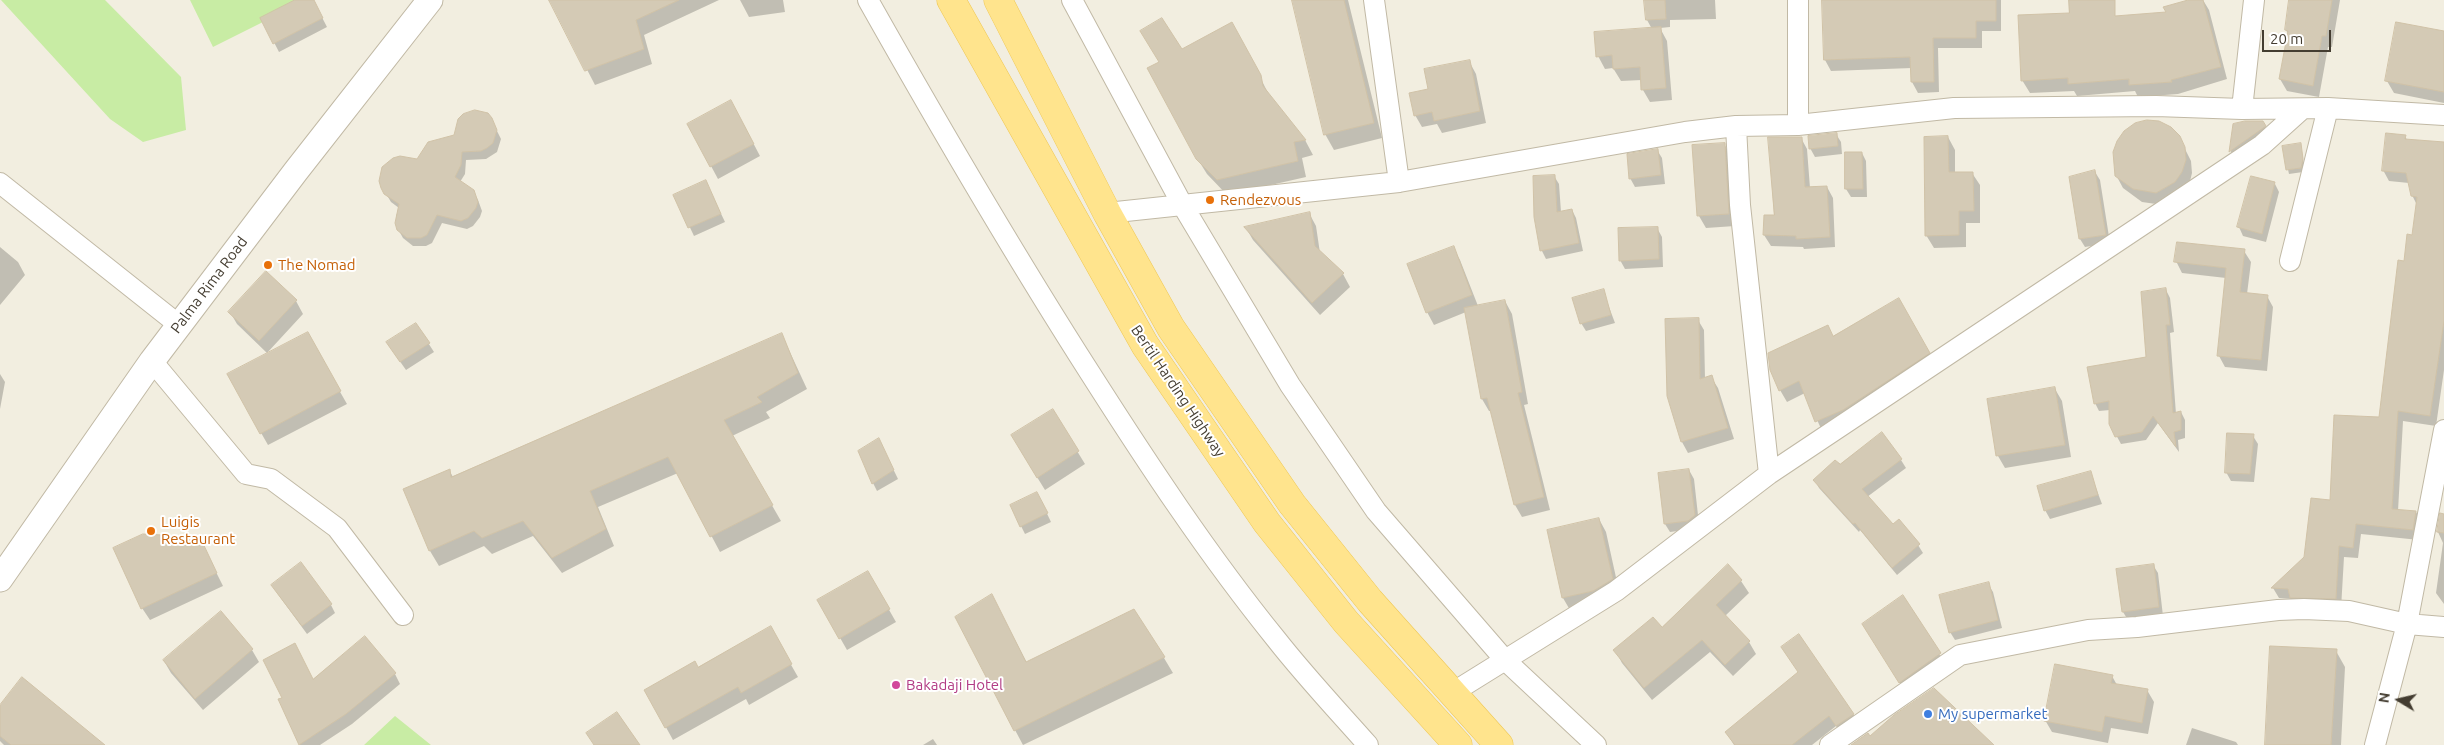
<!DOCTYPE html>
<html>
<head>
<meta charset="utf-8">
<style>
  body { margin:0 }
  #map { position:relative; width:2444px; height:745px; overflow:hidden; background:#f2eee0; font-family:Ubuntu,sans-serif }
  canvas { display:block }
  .north { position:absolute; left:2374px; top:675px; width:50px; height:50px; -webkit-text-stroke:4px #fff; paint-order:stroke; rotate:279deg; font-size:14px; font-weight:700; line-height:20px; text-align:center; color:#443d31 }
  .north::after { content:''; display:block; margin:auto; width:18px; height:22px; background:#443d31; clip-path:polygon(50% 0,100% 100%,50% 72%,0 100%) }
  .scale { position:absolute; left:2262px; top:30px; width:69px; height:22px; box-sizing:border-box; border:2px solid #443d31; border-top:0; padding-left:6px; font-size:15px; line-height:18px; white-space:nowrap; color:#443d31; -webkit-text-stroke:4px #fff; paint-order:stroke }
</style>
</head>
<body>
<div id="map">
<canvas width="2444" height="745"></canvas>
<div class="north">N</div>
<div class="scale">20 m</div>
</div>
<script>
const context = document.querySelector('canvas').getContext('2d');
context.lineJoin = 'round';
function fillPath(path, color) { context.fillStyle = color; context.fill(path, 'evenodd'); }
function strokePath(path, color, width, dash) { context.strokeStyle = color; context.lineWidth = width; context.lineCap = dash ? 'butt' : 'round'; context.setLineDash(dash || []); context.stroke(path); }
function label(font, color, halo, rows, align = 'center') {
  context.font = font + ' Ubuntu,sans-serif'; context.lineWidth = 4; context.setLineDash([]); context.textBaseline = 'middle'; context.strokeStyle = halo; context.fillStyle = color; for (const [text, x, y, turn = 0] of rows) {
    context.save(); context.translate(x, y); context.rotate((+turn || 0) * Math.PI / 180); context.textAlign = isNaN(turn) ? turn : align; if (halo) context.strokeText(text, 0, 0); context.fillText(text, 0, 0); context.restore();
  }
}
fillPath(new Path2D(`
  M1,0H105L181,77L186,130L143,142L110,119Z
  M190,0H307L213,47Z
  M395,716L431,745H364Z`), '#c8eca4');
fillPath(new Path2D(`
  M298,0H313L327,27L279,52L262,19Z
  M551,0H719L644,35L652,64L595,85Z
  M740,0H783L785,12L749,17Z
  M1293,0H1348L1382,138L1334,150L1325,134Z
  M1645,0H1715L1716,19L1670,20V27L1660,28L1667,41L1672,100L1650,102L1643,90L1642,80L1621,81L1613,68L1605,69L1598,56L1652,29L1647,20Z
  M1860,0H2001V31H1982V48H1938L1939,92L1918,93L1912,82V68L1831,71L1825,60Z
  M2193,0H2203L2209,10L2227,79L2178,94L2138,97L2135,91L2077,96L2074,91L2030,93L2022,80L2069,27L2168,14Z
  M2291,0H2340L2332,47H2328L2319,97L2287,91L2280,79L2288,34L2286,30Z
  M2444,32V103L2394,93L2387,81Z
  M1241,39L1270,97L1305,140L1313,155L1302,158L1306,177L1227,195L1207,174L1197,158Z
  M1469,61L1476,74L1486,123L1442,133L1437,124L1422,127L1415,115L1429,90Z
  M738,114L760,156L718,179L711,166Z
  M491,119L501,139L497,152L486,159L466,160L465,174L460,182L473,191L478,200L482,211L480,217L473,226L467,229L442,223L432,243L426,246H413L403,238L398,229L396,216L399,208L391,202L382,187L456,136Z
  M2262,122L2269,134L2235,160L2231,152L2234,125Z
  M1836,134L1841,142L1842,154L1815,157L1810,148Z
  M2405,136L2407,140L2444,143V370L2436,426L2403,421L2398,511L2416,512L2422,523L2419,540L2361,534L2358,558L2344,557L2341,609L2298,608L2292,599L2279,598L2273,588L2305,557L2331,501L2380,418L2405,263L2413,236L2417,205L2412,195L2409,183L2389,181L2383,170Z
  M1948,137L1955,150V173H1972L1980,185V223H1966V247L1934,248L1926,235Z
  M2179,137L2191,161L2192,173L2189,185L2163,205L2142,202L2123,188L2116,175Z
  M1801,138L1807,149L1810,188L1827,187L1833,198L1835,247L1804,249L1803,247L1771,246L1764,235L1765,216H1775Z
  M1724,144L1731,156L1735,226L1706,228L1699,216L1693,146Z
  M2300,144L2304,164L2303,172L2289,174L2283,147Z
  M1657,150L1662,158L1665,184L1635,187L1630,178Z
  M1862,153L1866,161L1867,197H1851L1846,189Z
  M2095,172L2100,180L2110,243L2085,247L2080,239Z
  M1554,176L1559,184L1561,212L1572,210L1576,218L1583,251L1546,259L1542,251L1536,216Z
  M706,182L725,222L694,236L675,196Z
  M2275,184L2279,192L2266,242L2243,236L2239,227Z
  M1309,213L1316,226L1320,253L1343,274L1350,287L1320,315L1253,240L1246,228Z
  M1657,228L1662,237L1663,267L1625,269L1620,260Z
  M0,247L18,262L25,275L0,305Z
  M1453,248L1460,260L1478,306L1505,301L1512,314L1528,404L1524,405L1550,510L1522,517L1515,505L1492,411H1489L1482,399L1466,312L1434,325L1427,312Z
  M2244,251L2251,262L2247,294L2267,296L2273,307L2267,371L2225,367L2219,356L2226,278L2182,273L2176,261Z
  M266,273L296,301L303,314L267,353L237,324L230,312Z
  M2166,290L2170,298L2174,332L2170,333L2176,414L2181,412L2185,420V438L2178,440L2179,452L2158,423L2146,440L2121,444L2110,424V410L2099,411L2095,403L2148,358Z
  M1603,291L1615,323L1586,331L1581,323Z
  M1899,300L1935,365L1823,433L1805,393L1787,402L1780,390L1833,337Z
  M1698,320L1704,330L1705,379L1711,377L1718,388L1734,439L1688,453L1682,442L1668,396Z
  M416,324L434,352L406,370L392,350Z
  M307,334L347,404L268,445L228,375Z
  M782,335L807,389L766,412L770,418L732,436L781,521L720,552L678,473L598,507L614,546L562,573L533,536L492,554L484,546L439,566L430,551L405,490L449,470L453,477Z
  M0,374L5,382L0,409Z
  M2055,389L2062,401L2071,457L2005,468L1998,456L1988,400Z
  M1052,410L1085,464L1045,490L1019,448Z
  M2253,436L2258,444L2254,482L2231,481L2226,472Z
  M883,448L898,479L877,491L873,483Z
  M1901,460L1906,468L1867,497L1893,525L1918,545L1923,553L1897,575L1860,530L1859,532L1819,488L1815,480L1839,466Z
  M1689,470L1694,479L1699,524L1693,529L1670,532L1665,524Z
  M2090,472L2102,504L2050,519L2045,510Z
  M1041,501L1051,522L1025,534L1021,526Z
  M2444,515V604L2436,593L2443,543L2438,532Z
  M1599,519L1606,532L1619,591L1570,610L1563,598L1548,531Z
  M199,538L223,586L150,620L142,608Z
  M2153,565L2158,573L2163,616L2128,620L2123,612L2117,570Z
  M1728,566L1741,581L1749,593L1725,616L1749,642L1756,654L1733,676L1710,652L1652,700L1622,663L1615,650L1662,629Z
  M868,573L896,622L847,650L819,601Z
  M1988,584L1993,592L2002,628L1955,640L1950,632Z
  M277,593L331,605L335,613L307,634Z
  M992,596L1027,663L1164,658L1173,673L1023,745L1015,730Z
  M1902,597L1947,666L1907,694L1871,637Z
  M770,628L798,677L749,705L746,699L673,740L646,691L698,669Z
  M252,650L259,662L203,710L171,673L164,661Z
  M2336,651L2345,667L2341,745H2266Z
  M1799,673L1853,714L1860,725L1843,736L1836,726L1812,745H1734L1726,732Z
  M395,674L400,684L352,724L320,745H300L280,700L313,681Z
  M2112,676L2117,685L2147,690L2154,702L2148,734L2111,728L2108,743L2052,732L2045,720Z
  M0,707L100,745H4L0,741Z
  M2192,728L2236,742L2238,745H2186Z
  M933,739L937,745H923Z`), '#0003');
const building = new Path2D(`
  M295,0H314L323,18L273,44L260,18Z
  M549,0H679L636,20L644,49L585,71Z
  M1292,0H1344L1374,123L1324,135Z
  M1644,0H1665L1666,19L1646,20Z
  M1822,0H1996V21H1976V38H1933L1934,82H1911L1910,57L1824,60Z
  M2069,0H2115V16L2166,12L2163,7L2188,0H2203L2221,67L2171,80L2172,82L2129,85V79L2068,84V78L2021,81L2018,15L2069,13Z
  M2289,0H2332L2326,36H2322L2313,86L2279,79L2288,31L2285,30Z
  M1162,18L1182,49L1232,22L1261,75L1263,86L1306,140L1294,142L1298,161L1217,180L1196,159L1147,68L1159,62L1140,31Z
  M2396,22L2444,31V92L2385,81Z
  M1661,27L1666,88L1641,90L1640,67L1613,69L1612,55L1596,57L1594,32Z
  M1470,60L1480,111L1434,121L1432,112L1414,116L1409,93L1428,89L1424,69Z
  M731,100L754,144L710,167L687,124Z
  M475,110L488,113L492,118L497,130L493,143L487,148L481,151L462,152L461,165L455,177L474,190L478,202L476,208L468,218L461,221L437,215L427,235L421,238H407L397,230L395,223L399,204L384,194L381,188L379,181L382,167L393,158L400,156L417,159L428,142L454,135L458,119L463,114Z
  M2147,120L2159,121L2171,127L2180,136L2185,147L2186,160L2182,172L2175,182L2156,193L2133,189L2115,176L2113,152L2117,141L2124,131L2135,123Z
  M2245,121H2263L2266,126L2229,152L2233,124Z
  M1837,133L1838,146L1809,149L1808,136Z
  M2386,133L2406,135L2405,139L2444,142V321L2430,416L2398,411L2392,509L2416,511L2413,530L2356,524L2353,548L2339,546L2336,599L2290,598L2288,589L2271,588L2304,557L2311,498L2330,500L2334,415L2379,417L2398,260L2404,261L2407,234L2412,235L2417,197L2411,196L2406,173L2382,171Z
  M1948,136L1949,172H1973L1974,211H1959V235L1925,236L1924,137Z
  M1768,137H1802L1805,187L1827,186L1830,237L1796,239V236L1763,235L1764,215H1774Z
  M1725,143L1729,214L1697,216L1692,145Z
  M2301,143L2303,159L2301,168L2286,170L2282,146Z
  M1658,149L1661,175L1629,179L1627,154Z
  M1845,152H1862L1863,189H1845Z
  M2095,170L2106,235L2079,239L2069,177Z
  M1555,175L1557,212L1572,209L1579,243L1540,251L1534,217L1533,176Z
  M2251,176L2275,182L2262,234L2237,227Z
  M706,180L721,214L688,228L673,195Z
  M1310,212L1315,246L1344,273L1312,303L1244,227Z
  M1658,227L1659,259L1619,261L1618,228Z
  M2177,242L2245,249L2240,292L2268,295L2261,360L2217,356L2226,268L2174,262Z
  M1454,246L1472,295L1426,313L1407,264Z
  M266,271L297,300L259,341L228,312Z
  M2166,288L2170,325H2166L2173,413L2181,411V430L2174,432L2176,447L2153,416L2142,432L2115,437L2109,424V401L2094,404L2087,367L2146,357L2141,292Z
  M1604,289L1611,315L1580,324L1572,298Z
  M1899,298L1930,353L1843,410L1815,422L1799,381L1779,391L1770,370L1768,353L1828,325L1833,336Z
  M1505,300L1522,392L1518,393L1544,497L1514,505L1487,398L1481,399L1464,308Z
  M1699,318L1700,379L1712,375L1728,428L1681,442L1667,396L1665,319Z
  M416,323L430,343L400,362L386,342Z
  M308,332L341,391L260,434L227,374Z
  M782,333L798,373L757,397L762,402L724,420L773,505L710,537L668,457L590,491L606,529L552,558L523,521L482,538L474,531L429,551L403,489L450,469L451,477Z
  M2055,387L2065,445L1996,456L1987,399Z
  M1053,409L1079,451L1037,478L1011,435Z
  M1882,432L1902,459L1862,489L1893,524L1899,519L1920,544L1892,568L1855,523L1853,524L1813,480L1835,460L1840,464Z
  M2227,433L2254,434L2250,474L2225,473Z
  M879,438L894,470L872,484L858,451Z
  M1689,469L1695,515L1688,521L1664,524L1658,473Z
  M2091,471L2098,495L2044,511L2037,486Z
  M1037,492L1048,513L1020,527L1010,505Z
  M2440,513L2444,514V533L2437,532Z
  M1599,518L1613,579L1593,591L1562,598L1547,530Z
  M143,534L200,537L217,573L141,609L113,548Z
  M301,562L332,604L302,626L271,585Z
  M1728,564L1742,580L1716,605L1750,641L1725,665L1702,640L1644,688L1613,650L1653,617L1662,627Z
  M2154,564L2159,607L2122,612L2116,569Z
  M868,571L890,609L839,639L817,600Z
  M1989,582L1998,620L1949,633L1939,595Z
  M992,594L1026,662L1134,609L1165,657L1014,731L955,617Z
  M1903,595L1941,653L1899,683L1862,624Z
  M221,611L253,649L195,699L163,660Z
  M771,626L792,664L741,693L738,687L665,728L644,690L695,661L698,667Z
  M1799,634L1854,714L1836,726L1829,716L1792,745H1735L1725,732L1798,672L1781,647Z
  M365,636L396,673L346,714L299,745L278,699L282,698L263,660L295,643L313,679Z
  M2270,646L2337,649L2331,745H2265Z
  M2055,664L2113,675L2111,683L2148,689L2142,723L2105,716L2102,732L2044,721Z
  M22,677L105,745H11L0,736V705Z
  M1934,688L1994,745H1851L1868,733L1870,736L1894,715Z
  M617,712L640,745H594L586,733Z`);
fillPath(building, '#d4cab5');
strokePath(building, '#d0c2a7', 1);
const minor = new Path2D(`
  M868,0C939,126 1012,251 1090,373C1148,464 1208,555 1276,639C1305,676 1337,710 1368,745
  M1072,0L1183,206L1290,385L1376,511L1505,660L1596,745
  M1374,0L1399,182
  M1798,0V125
  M2242,109L2254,0
  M1736,126L1740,205L1769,474
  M0,183L179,325
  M1107,213L1399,182L1685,132L1736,126L1798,125L1954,108L2156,106L2242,109L2328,108L2444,115
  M2290,261L2328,108
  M152,361L246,474L271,479L337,528L403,615
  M1452,693L1616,591L1769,474L2262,145L2302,109
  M1830,745L1960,655L2088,630L2137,627L2278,610L2304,609L2349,611L2407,624L2444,627
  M2375,745L2407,624L2444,430`);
const tertiary = new Path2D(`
  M0,579L152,361L296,171L430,0`);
const primary = new Path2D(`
  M951,0L1145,345L1267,523L1346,622L1458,745
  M998,0L1107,213L1171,328L1292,504L1370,601L1499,745`);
strokePath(minor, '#c1b9a5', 22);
strokePath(tertiary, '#c1b9a5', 27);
strokePath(primary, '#efc752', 29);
strokePath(minor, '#fff', 20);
strokePath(tertiary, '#fff', 25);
strokePath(primary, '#ffe48d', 28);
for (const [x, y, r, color] of [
  [1210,200,5,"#e8710a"],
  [268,265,5,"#e8710a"],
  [151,531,5,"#e8710a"],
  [896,685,5,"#d1479c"],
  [1928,714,5,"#3f7fe0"]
]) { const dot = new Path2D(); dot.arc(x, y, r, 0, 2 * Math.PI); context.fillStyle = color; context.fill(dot); strokePath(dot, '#fff', 2); }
label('15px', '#c56008', '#fff', [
  ["Rendezvous",1220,200],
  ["The Nomad",278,265],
  ["Luigis",161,522],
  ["Restaurant",161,539]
], 'left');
label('15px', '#443d31', '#fff', [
  ["Palma Rima Road",209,285,-53],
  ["Bertil Harding Highway",1178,391,56]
]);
label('15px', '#b23c85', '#fff', [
  ["Bakadaji Hotel",906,685]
], 'left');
label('15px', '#366cbe', '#fff', [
  ["My supermarket",1938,714]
], 'left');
</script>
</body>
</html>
